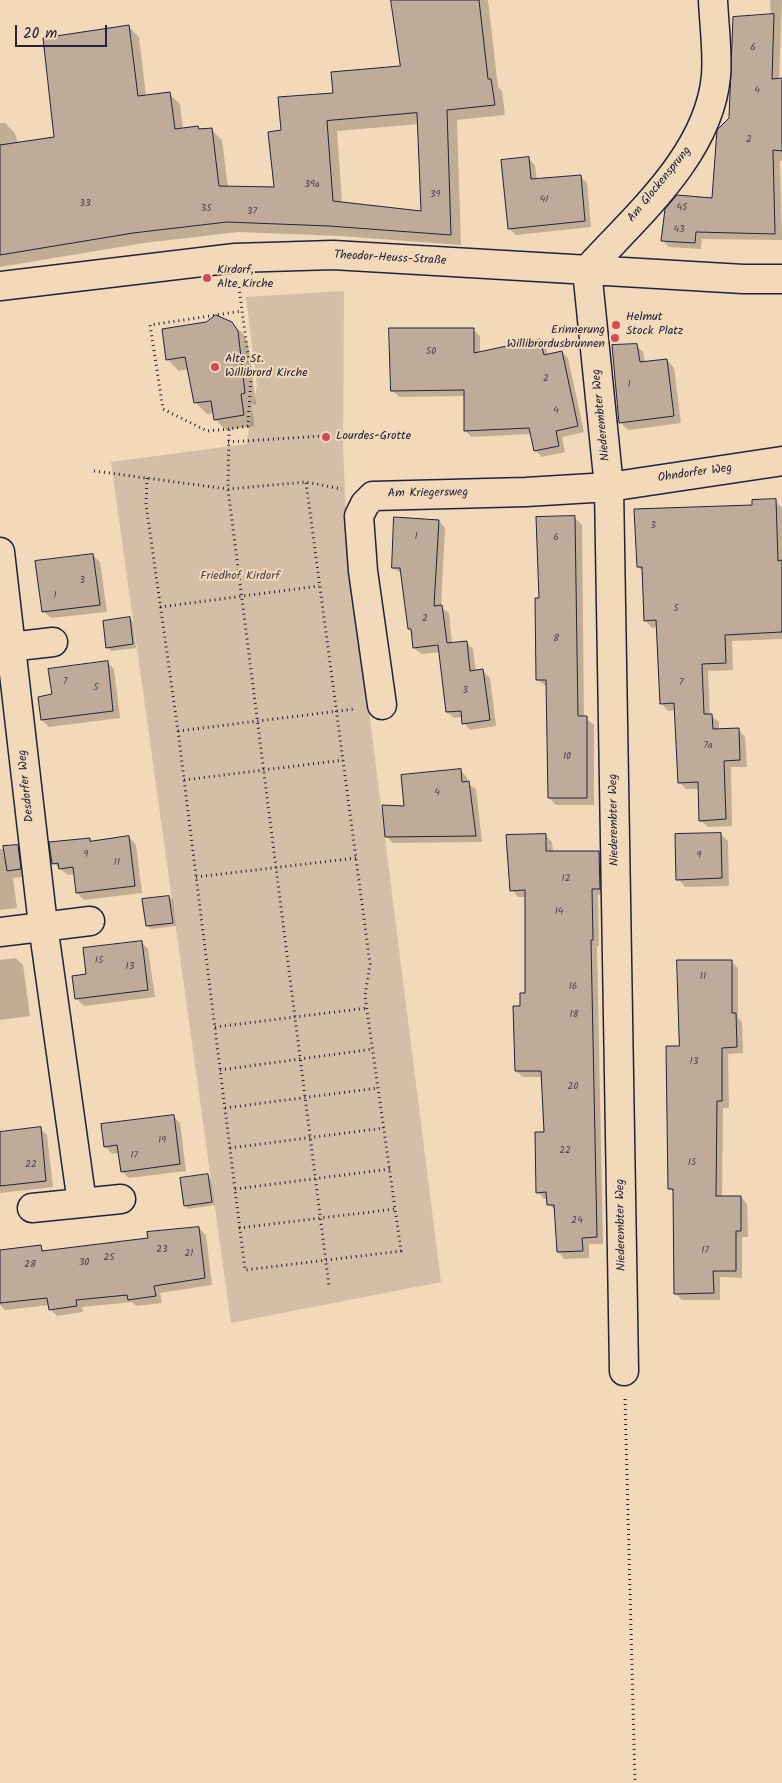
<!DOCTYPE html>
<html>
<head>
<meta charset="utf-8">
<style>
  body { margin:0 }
  #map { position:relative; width:782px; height:1783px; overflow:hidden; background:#f2d9b9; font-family:Kalam,sans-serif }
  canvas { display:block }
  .scale { position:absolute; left:15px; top:25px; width:92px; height:22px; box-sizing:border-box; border:2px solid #22223b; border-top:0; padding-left:6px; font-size:15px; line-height:18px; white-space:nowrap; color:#22223b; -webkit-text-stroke:4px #f2d9b9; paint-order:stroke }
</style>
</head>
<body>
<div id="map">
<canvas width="782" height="1783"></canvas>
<div class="scale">20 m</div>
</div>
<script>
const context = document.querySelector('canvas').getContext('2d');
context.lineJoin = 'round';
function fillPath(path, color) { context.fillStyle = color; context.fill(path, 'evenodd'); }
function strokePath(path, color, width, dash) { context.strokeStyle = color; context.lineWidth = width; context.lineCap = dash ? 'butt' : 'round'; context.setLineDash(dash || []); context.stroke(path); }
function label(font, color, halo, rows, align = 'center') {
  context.font = font + ' Kalam,sans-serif'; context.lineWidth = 4; context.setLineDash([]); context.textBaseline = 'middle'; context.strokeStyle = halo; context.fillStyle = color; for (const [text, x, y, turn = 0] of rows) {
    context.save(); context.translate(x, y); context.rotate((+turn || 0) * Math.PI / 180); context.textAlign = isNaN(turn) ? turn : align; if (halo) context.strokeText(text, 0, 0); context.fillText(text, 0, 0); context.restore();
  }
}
fillPath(new Path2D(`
  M344,291L343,449L347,537L441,1282L231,1323L111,462L246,444L257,386L246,297Z`), '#d4bea7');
fillPath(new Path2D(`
  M393,0H488L498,87L502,91L505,115L457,120L461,245L340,236L238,232L144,243L0,267V123H5L15,133L18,144L56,138L129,27L139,37L146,96L169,94L180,104L183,129L198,127L201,130L211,129L222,140L228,187L275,188L282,131L334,94L401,67ZM419,124L423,212L342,203L337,131Z
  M770,0H782L779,80H782V161H780L782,240L702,239L701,249L669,247L662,240L713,199L730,119L771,16Z
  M528,158L535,165L537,180L580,176L587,183L591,227L516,235L509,228Z
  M231,323L243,334L248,344L256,404L252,405L254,426L226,430L215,419L214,413L207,414L195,402L189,369L179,371L168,360Z
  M473,329L480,336V353L540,341L546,347L548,355L562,352L568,358L584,432L562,437L565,452L542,457L535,450L531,434L471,437L465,430V396L399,397L392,390Z
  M636,345L643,352L645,363L667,360L674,368L681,423L628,430L621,423Z
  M775,501L782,508V639L732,641L733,670L708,671L710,715L719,722V730L738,729L745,737L747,767H731L732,826L708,827L700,820V789H686L679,782L676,710L668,711L661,703L657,627L652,628L645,620L644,572L638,567L754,506Z
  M574,517L582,525L584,717L594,725V805H556L549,798L547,687L538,680L540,599Z
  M439,521L445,528L441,607L449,613L452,644L466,642L473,649L476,672L483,671L490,678L496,726L470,730L464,723L463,717L454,718L447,712L440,652L421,654L414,648L413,632L409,629L402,574L393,568Z
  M93,555L100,562L107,612L51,618L43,611Z
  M129,618L133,622L136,648L111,651L107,647Z
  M107,662L114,669L120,718L49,727L42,720L53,696Z
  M460,770L467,777V783L476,789L482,842L393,843L386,836L405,807Z
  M720,834L728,841L729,886L685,887L678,879Z
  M546,836L552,842L553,852H599L605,859L606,895H598L599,946H597L603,1244H589V1258L565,1259L558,1252L556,1211L549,1204L548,1198L544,1199L538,1192L545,1133L543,1077H523L516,1071L522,1007L526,994V897H518L512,890Z
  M129,837L136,845L142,893L84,900L77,893L75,874L68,875L53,863L90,839L92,842Z
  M18,846L25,853L27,876L13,878L17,908L0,910V849Z
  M169,897L173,900L176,926L151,929L147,926Z
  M141,942L148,949L155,997L84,1006L77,999L88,975Z
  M16,958L23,965L30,1016L0,1020V960Z
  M731,961L738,968V1018L742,1022L743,1053L728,1054L729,1108H723L722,1198L741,1197L747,1204L748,1237H742V1278L720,1277V1300H682L675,1293L674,1193L670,1188L680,1047Z
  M173,1116L180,1123L186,1171L129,1178L122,1171L119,1153L112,1154L105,1146Z
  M40,1129L47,1135L53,1187L0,1193V1133Z
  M207,1176L211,1179L215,1205L188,1209L185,1205Z
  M199,1228L206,1235L212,1285L160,1293L162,1303L136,1306L132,1302L82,1307L83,1312L57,1316L50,1309V1305L5,1310L0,1305V1251L40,1247L46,1252L150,1239Z`), '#0003');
const building = new Path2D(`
  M391,0H479L488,79H491L495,105L447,110L451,235L329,226L227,222L133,233L0,255V145L54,137L43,38L129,25L138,96L170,92L175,129L198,126L199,129L212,128L219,186L274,187L268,132L281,130L278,97L333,93L331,72L400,66ZM417,113L421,211L333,201L327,121Z
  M774,14L772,79L782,78V151L773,150L775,234L696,232L695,243L661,241L665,209L677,195L712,198L717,130L729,118L733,17Z
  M529,157L531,179L581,175L585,221L508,229L501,160Z
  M216,315L232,322L238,331L245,393L241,394L244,415L214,420L211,401L194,403L185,357L166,360L162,329L206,322Z
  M389,328H474V353L540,339L544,355L562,351L578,426L556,431L559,446L534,451L529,428L464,431V390L391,391Z
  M637,344L640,362L667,359L674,416L619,423L612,345Z
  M776,499L778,561L782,560V632L725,635L726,663L702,664L704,714H712L713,729L739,728L740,760L724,761L726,819L699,821L698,782L678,783L674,703L660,704L656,620L644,621L642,567H637L634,509L752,505V500Z
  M575,516L578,716H587V798H548L546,680H536L535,598H539L536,517Z
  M394,517L439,520L434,606L442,605L447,643L467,641L470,671L483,669L490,720L462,724L461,711L446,712L438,645L413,648L411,629H408L400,568H392Z
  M93,554L100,605L42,612L35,561Z
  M130,617L133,644L106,648L103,621Z
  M108,661L113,711L41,720L38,697L52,694L48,669Z
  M461,769L462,782L469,781L476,836L385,837L382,805L404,806L401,775Z
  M721,833L722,878L676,880L675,834Z
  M546,834V851H599L600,889H592L593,940H591L597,1237L582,1238L583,1251L557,1252L554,1205H547L546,1192L536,1193L535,1132H544L541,1071H515L513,1006H520V993H525V890L510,891L506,835Z
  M129,836L135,886L76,893L73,867L59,869L58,863L52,864L49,842L90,838V841Z
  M18,845L21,869L7,871L3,846Z
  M169,896L173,923L146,926L142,899Z
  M142,941L148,990L75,999L72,976L86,974L83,948Z
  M677,960H732V1013H736L737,1047L722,1048V1101H717L716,1196H741V1231H736V1271H713L714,1293L674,1294L673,1189H668L666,1046H679Z
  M174,1115L180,1164L121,1172L117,1145L104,1147L101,1124Z
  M41,1127L46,1181L0,1186V1132Z
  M208,1174L212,1202L184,1206L180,1178Z
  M199,1227L205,1278L154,1286L156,1296L128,1300L127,1295L76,1300L77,1306L49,1310L47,1298L0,1303V1250L41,1245L42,1251L148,1238L147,1232Z`);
fillPath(building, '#beab9a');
strokePath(building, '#22223b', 1);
const street = new Path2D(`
  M0,286L235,258L333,255L743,279H782
  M0,552L43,925L82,1203
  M0,648L53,642
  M382,705L363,571L359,516L365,504L373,496L526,492L609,487L782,461
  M0,932L90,921
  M32,1208L121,1199
  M624,1371L609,487L587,270C637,215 709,154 716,76C718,51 714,25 713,0`);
strokePath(street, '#22223b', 31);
strokePath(new Path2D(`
  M239,287L242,311
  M229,429L207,431L163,409L150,325L242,311L251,377L248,426L229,429L228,489L329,1286
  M228,442L322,436
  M94,471L228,489L306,482L342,489
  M147,478L146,504L178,731L245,1270L401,1251L365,996L370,964L306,482
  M160,607L319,586
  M178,731L354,709
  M184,780L343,760
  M196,877L356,858
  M215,1027L367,1008
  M220,1070L373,1049
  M225,1108L378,1088
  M230,1148L384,1128
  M235,1189L390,1169
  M239,1228L395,1209
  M625,1399L635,1783`), '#22223b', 3, [1, 4]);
strokePath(street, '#f2d9b9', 28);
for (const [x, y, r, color] of [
  [207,278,5,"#d1495b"],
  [616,325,5,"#d1495b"],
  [615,338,5,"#d1495b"],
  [215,367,5,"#d1495b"],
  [326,437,5,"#d1495b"]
]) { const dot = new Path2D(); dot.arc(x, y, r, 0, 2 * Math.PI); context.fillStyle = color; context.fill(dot); strokePath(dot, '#f2d9b9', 2); }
label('10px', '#494453', null, [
  ["6",753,48],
  ["4",757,91],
  ["2",749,140],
  ["39a",312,185],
  ["39",435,195],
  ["41",544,200],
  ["33",85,204],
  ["45",682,208],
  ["35",206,209],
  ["37",252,212],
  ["43",679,230],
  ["50",431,352],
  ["2",546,379],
  ["1",629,385],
  ["4",556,411],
  ["3",653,526],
  ["1",416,537],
  ["6",556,538],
  ["3",82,581],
  ["1",55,596],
  ["5",676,609],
  ["2",425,619],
  ["8",556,639],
  ["7",65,682],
  ["7",681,683],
  ["5",96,688],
  ["3",465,691],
  ["7a",708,746],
  ["10",567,757],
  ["4",437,793],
  ["9",86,855],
  ["9",699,856],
  ["11",117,863],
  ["12",566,879],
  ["14",559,912],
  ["15",99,961],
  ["13",130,967],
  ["11",703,977],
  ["16",573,987],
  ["18",574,1015],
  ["13",694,1062],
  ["20",573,1087],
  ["19",162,1141],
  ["22",565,1151],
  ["17",134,1156],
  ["15",692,1163],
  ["22",31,1165],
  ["24",577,1221],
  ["23",162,1250],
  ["17",705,1251],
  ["21",189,1254],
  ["25",109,1258],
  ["30",84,1263],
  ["28",30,1265]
]);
label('12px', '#22223b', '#f2d9b9', [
  ["Am Glockensprung",660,185,-51],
  ["Theodor-Heuss-Straße",390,259,3],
  ["Niederembter Weg",602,415,-96],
  ["Ohndorfer Weg",695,474,-8],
  ["Am Kriegersweg",428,494,-1],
  ["Desdorfer Weg",27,786,-96],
  ["Niederembter Weg",615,820,-91],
  ["Niederembter Weg",622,1225,-91]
]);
label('12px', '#22223b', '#f2d9b9', [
  ["Kirdorf,",217,271],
  ["Alte Kirche",217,285],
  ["Helmut",626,318],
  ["Stock Platz",626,332],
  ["Erinnerung",605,331,"right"],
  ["Willibrordusbrunnen",605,345,"right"],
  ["Alte St.",225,360],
  ["Willibrord Kirche",225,374],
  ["Lourdes-Grotte",336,437]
], 'left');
label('12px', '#464151', '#f2d9b9', [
  ["Friedhof Kirdorf",240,577]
]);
</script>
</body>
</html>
